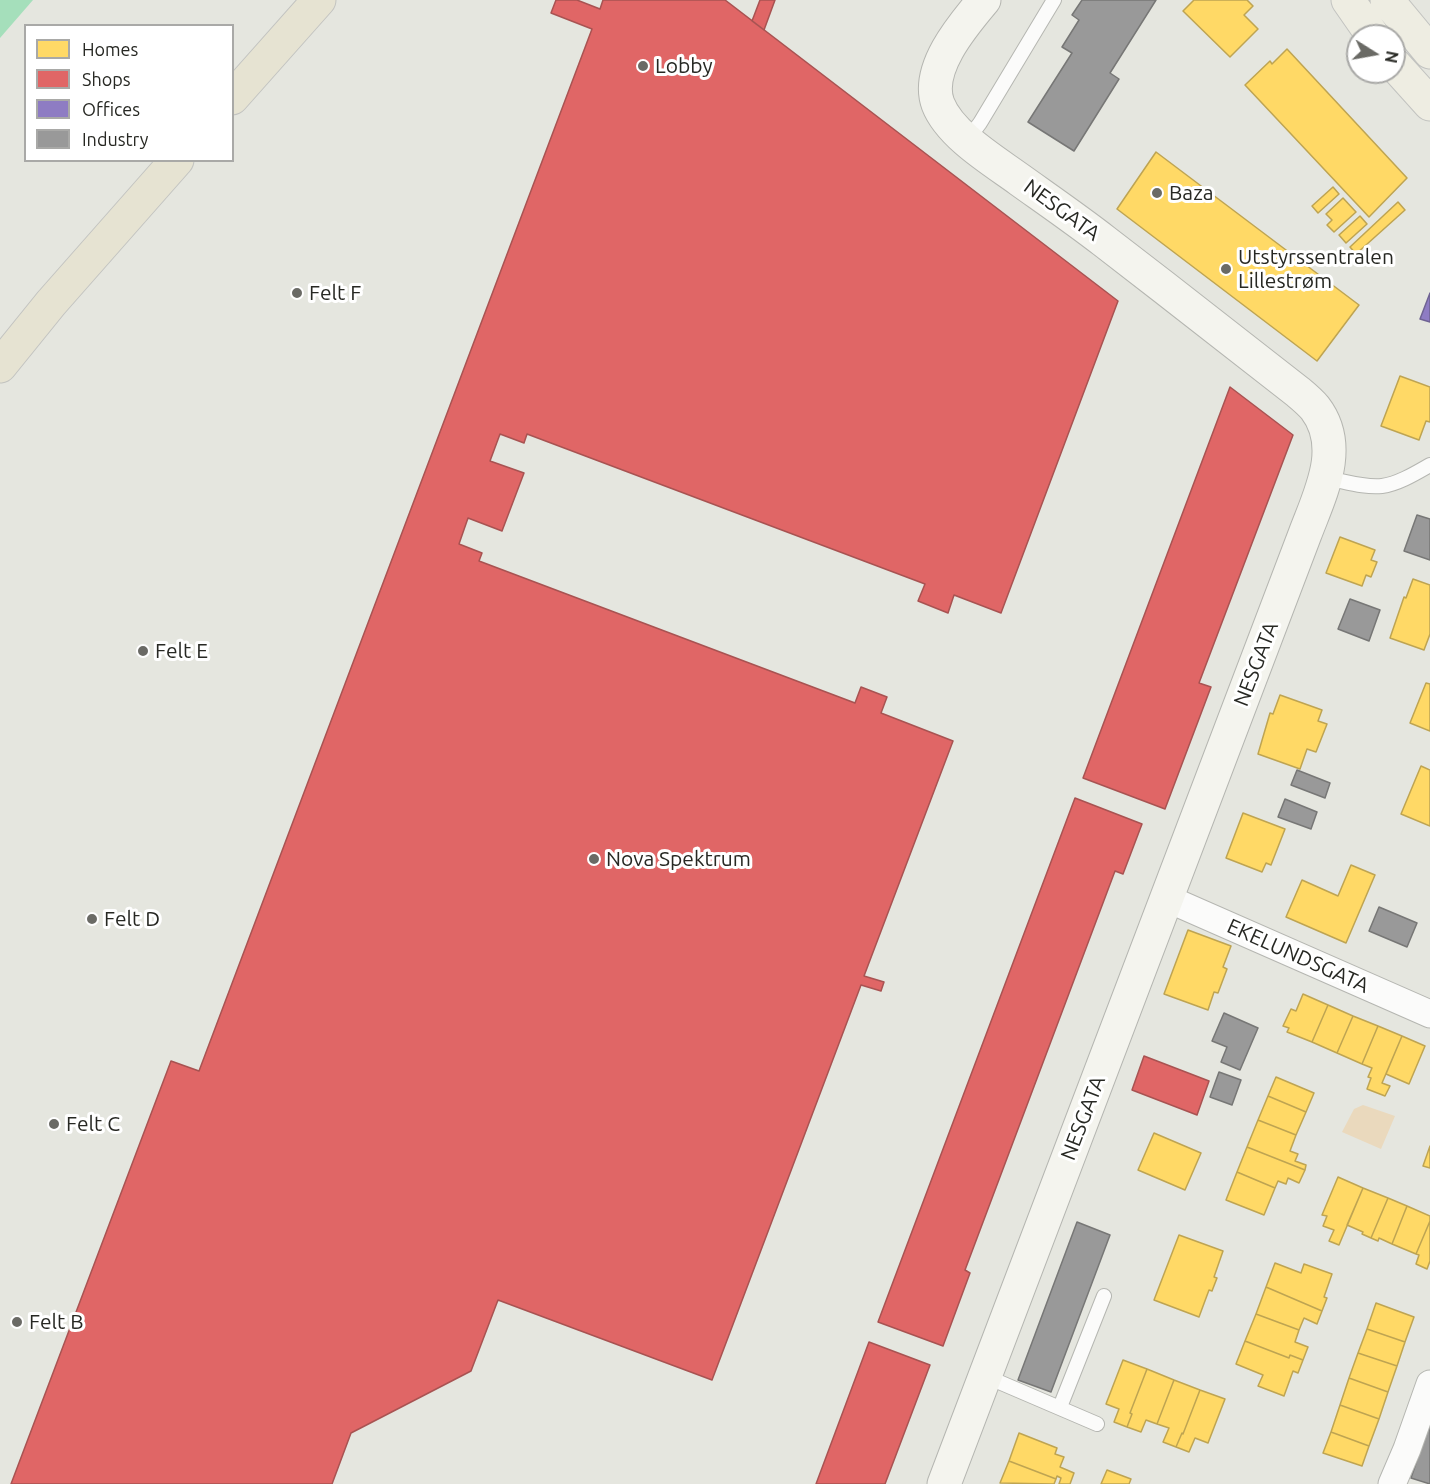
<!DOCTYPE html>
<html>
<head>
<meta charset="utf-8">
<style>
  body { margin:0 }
  #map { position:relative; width:1430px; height:1484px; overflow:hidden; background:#e5e6df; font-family:Ubuntu,sans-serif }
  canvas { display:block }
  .legend { position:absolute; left:24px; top:24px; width:210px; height:138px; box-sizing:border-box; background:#fff; border:2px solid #a9a9a7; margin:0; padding:8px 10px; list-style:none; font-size:18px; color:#272823 }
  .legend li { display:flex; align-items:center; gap:12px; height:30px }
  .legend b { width:30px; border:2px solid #a9a9a7 }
  .north { position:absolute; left:1346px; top:24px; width:60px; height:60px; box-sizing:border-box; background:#fff; border:2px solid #a9a9a7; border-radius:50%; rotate:101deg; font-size:16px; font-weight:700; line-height:24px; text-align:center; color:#272823 }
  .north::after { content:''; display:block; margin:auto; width:21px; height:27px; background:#6a6a65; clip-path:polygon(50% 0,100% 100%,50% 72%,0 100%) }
</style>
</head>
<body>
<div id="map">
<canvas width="1430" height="1484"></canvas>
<ul class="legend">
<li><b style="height:16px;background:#ffd966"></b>Homes</li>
<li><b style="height:16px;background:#e06666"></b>Shops</li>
<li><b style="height:16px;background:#8e7cc3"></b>Offices</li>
<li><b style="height:16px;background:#999"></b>Industry</li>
</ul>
<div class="north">N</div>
</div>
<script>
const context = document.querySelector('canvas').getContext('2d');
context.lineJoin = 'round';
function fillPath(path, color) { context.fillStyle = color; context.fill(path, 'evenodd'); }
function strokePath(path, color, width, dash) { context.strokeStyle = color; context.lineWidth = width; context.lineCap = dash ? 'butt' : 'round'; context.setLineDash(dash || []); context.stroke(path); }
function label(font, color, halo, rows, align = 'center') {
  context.font = font + ' Ubuntu,sans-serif'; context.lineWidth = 6; context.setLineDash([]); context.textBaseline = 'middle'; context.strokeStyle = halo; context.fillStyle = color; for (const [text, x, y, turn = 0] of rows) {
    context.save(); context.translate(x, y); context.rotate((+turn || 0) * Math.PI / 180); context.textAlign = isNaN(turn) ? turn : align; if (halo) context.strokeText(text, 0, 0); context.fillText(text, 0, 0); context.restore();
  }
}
fillPath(new Path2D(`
  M1363,1105L1395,1116L1381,1149L1342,1132L1354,1109Z`), '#ead9bd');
fillPath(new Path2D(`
  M0,0H33L0,38Z`), '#a5dfbb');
const homes = new Path2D(`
  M1194,0H1247L1253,6L1244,15L1258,29L1230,57L1183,11Z
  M1287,49L1407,178L1369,217L1245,85L1270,61L1272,64Z
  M1156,152L1359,305L1317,361L1117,209Z
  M1333,187L1339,194L1318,213L1312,206Z
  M1343,198L1356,212L1334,232L1327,225L1332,220L1326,214Z
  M1398,202L1405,210L1356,254L1350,247Z
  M1360,216L1367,224L1346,243L1339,235Z
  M1400,376L1430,387V422L1426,421L1419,440L1381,426Z
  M1340,537L1375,550L1371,560L1377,562L1371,577L1366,575L1362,586L1326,573Z
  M1413,579L1430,585V634L1424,650L1390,638L1404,597L1406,598Z
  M1426,683L1430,684V731L1410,723Z
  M1280,695L1322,710L1318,721L1327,724L1316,752L1307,749L1300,769L1258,754L1270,713L1273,714Z
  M1421,766L1430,770V826L1401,814Z
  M1243,813L1285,829L1271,865L1266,863L1262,872L1226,858Z
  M1351,865L1375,875L1346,943L1286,917L1302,880L1338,896Z
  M1188,930L1231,946L1223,967L1227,969L1218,993L1214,992L1208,1010L1164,994Z
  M1303,994L1328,1005L1312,1042L1287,1032L1289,1028L1283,1026L1291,1009L1296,1011Z
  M1328,1005L1353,1016L1337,1053L1312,1042Z
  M1353,1016L1378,1026L1362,1064L1337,1053Z
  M1378,1026L1402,1036L1382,1083L1390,1086L1385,1096L1367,1089L1371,1078L1368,1077L1372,1068L1362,1064Z
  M1402,1036L1425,1046L1409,1084L1386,1074Z
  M1276,1077L1314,1093L1306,1112L1268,1096Z
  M1268,1096L1306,1112L1296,1135L1258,1120Z
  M1258,1120L1296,1135L1290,1151L1298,1154L1295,1161L1306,1165L1305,1170L1247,1147Z
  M1154,1133L1201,1153L1185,1190L1138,1170Z
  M1430,1146V1168L1423,1166Z
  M1247,1147L1305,1170L1299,1183L1288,1178L1286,1184L1278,1181L1275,1188L1237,1172Z
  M1237,1172L1275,1188L1264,1215L1226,1200Z
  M1338,1177L1363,1188L1339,1245L1329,1241L1334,1230L1323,1226L1327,1216L1322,1215Z
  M1363,1188L1388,1198L1371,1238L1362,1234L1363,1232L1347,1225Z
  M1388,1198L1407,1206L1392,1244L1379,1238L1378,1241L1371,1238Z
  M1407,1206L1430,1216V1221L1416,1254L1392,1244Z
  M1430,1221V1261L1427,1269L1416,1264L1419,1255L1416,1254Z
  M1179,1235L1223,1251L1214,1277L1217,1278L1212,1291L1209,1290L1199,1317L1154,1300Z
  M1275,1263L1301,1273L1304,1264L1332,1274L1324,1297L1327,1298L1322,1311L1266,1287Z
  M1266,1287L1322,1311L1317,1324L1304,1318L1299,1330L1256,1314Z
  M1376,1303L1414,1317L1405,1342L1367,1329Z
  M1256,1314L1299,1330L1295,1342L1308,1347L1303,1360L1290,1355L1289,1358L1245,1341Z
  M1367,1329L1405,1342L1397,1366L1358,1353Z
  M1245,1341L1289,1358L1290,1355L1303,1360L1298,1373L1293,1371L1284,1396L1258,1386L1263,1375L1236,1364Z
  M1358,1353L1397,1366L1388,1392L1349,1378Z
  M1123,1360L1147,1369L1130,1413L1132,1414L1127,1427L1114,1422L1119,1409L1106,1404Z
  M1147,1369L1174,1380L1157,1424L1146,1420L1141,1432L1127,1427L1132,1414L1130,1413Z
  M1349,1378L1388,1392L1379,1419L1340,1405Z
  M1174,1380L1200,1390L1183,1434L1182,1433L1176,1447L1163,1442L1169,1428L1157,1424Z
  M1200,1390L1225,1399L1208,1443L1195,1438L1189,1452L1176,1447L1182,1433L1183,1434Z
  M1340,1405L1379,1419L1369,1446L1331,1432Z
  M1331,1432L1369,1446L1362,1466L1323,1453Z
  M1019,1433L1057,1448L1055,1454L1064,1457L1060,1467L1074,1473L1070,1484H1059L1061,1478L1057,1476L1056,1479L1009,1461Z
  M1009,1461L1056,1479L1054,1484L1000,1483Z
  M1107,1470L1131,1479L1129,1484H1101Z`);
fillPath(homes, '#ffd966');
strokePath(homes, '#bea452', 1.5);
const shops = new Path2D(`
  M556,0H577L600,9L603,0H725L1118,301L1001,613L954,595L948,613L918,601L925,584L527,434L524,443L500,434L490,461L524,473L502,531L468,518L459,544L482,553L479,561L855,703L861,687L887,697L881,713L953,741L864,976L884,982L881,991L861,985L712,1380L498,1300L471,1371L351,1433L332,1484H11L171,1061L199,1071L592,29L551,13Z
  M760,0H775L764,30L752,21Z
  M1230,387L1293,435L1199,683L1211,687L1165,809L1083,778Z
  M1075,798L1142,824L1123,874L1115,871L965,1270L970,1273L943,1346L878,1322Z
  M1144,1056L1209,1081L1197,1115L1132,1090Z
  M869,1342L930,1365L885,1484H816Z`);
fillPath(shops, '#e06666');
strokePath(shops, '#a85352', 1.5);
const offices = new Path2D(`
  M1430,293V322L1420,319Z`);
fillPath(offices, '#8e7cc3');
strokePath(offices, '#6f6393', 1.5);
const industry = new Path2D(`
  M1082,0H1156L1110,73L1119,79L1074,151L1028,122L1072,53L1062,47L1079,20L1072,15Z
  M1417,515L1430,519V560L1404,551Z
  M1350,599L1380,610L1369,641L1338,629Z
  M1297,770L1330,783L1325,798L1291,785Z
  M1285,799L1317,812L1311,829L1278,817Z
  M1379,907L1417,923L1407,947L1369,931Z
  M1224,1013L1258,1028L1240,1070L1221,1062L1227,1047L1212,1041Z
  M1219,1072L1241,1080L1232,1105L1210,1097Z
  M1077,1222L1110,1235L1051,1392L1018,1380Z
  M1430,1422V1484L1411,1478Z`);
fillPath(industry, '#999');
strokePath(industry, '#777776', 1.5);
const lane = new Path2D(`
  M967,140L980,123L1054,0
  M1326,478C1344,481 1364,488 1382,486C1398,484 1416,473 1430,465
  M985,1376L1097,1424
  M1060,1407L1104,1296`);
const street = new Path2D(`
  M1166,898L1430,1014
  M1392,1484L1407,1449L1430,1384`);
const secondary = new Path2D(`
  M944,1484L1305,534C1320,494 1345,447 1315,408C1310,402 1304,397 1298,392C1234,342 1169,291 1104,241C1077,220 1048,200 1020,180C994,161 950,135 938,104C925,69 963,25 984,0`);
const primary = new Path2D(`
  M1348,0L1373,36
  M1387,0L1430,52
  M1394,64L1430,104`);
const highway = new Path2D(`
  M232,98L319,0
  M0,366L51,303L177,160`);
strokePath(lane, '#b5b6b1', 16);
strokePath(street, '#b5b6b1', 29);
strokePath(secondary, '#b5b6b1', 35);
strokePath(primary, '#c2c3c0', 35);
strokePath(highway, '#c2c3c0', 35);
strokePath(lane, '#fbfbfa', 14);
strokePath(street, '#fbfbfa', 27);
strokePath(secondary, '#f4f4ee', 33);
strokePath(primary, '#eeede2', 33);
strokePath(highway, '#e6e3d2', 33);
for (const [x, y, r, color] of [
  [643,66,6,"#6a6a65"],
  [1157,193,6,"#6a6a65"],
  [1226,269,6,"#6a6a65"],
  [297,293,6,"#6a6a65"],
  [143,651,6,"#6a6a65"],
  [594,859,6,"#6a6a65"],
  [92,919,6,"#6a6a65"],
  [54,1124,6,"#6a6a65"],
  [17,1322,6,"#6a6a65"]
]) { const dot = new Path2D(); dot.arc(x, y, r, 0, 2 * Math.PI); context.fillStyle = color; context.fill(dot); strokePath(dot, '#fff', 2); }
label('21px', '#272823', '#fff', [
  ["Lobby",655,66],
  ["Baza",1169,193],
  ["Utstyrssentralen",1238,257],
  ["Lillestrøm",1238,281],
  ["Felt F",309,293],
  ["Felt E",155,651],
  ["Nova Spektrum",606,859],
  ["Felt D",104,919],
  ["Felt C",66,1124],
  ["Felt B",29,1322]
], 'left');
label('21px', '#272823', '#fff', [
  ["NESGATA",1062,210,36],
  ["NESGATA",1256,664,-69],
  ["EKELUNDSGATA",1298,956,24],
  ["NESGATA",1083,1118,-69]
]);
</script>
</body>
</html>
